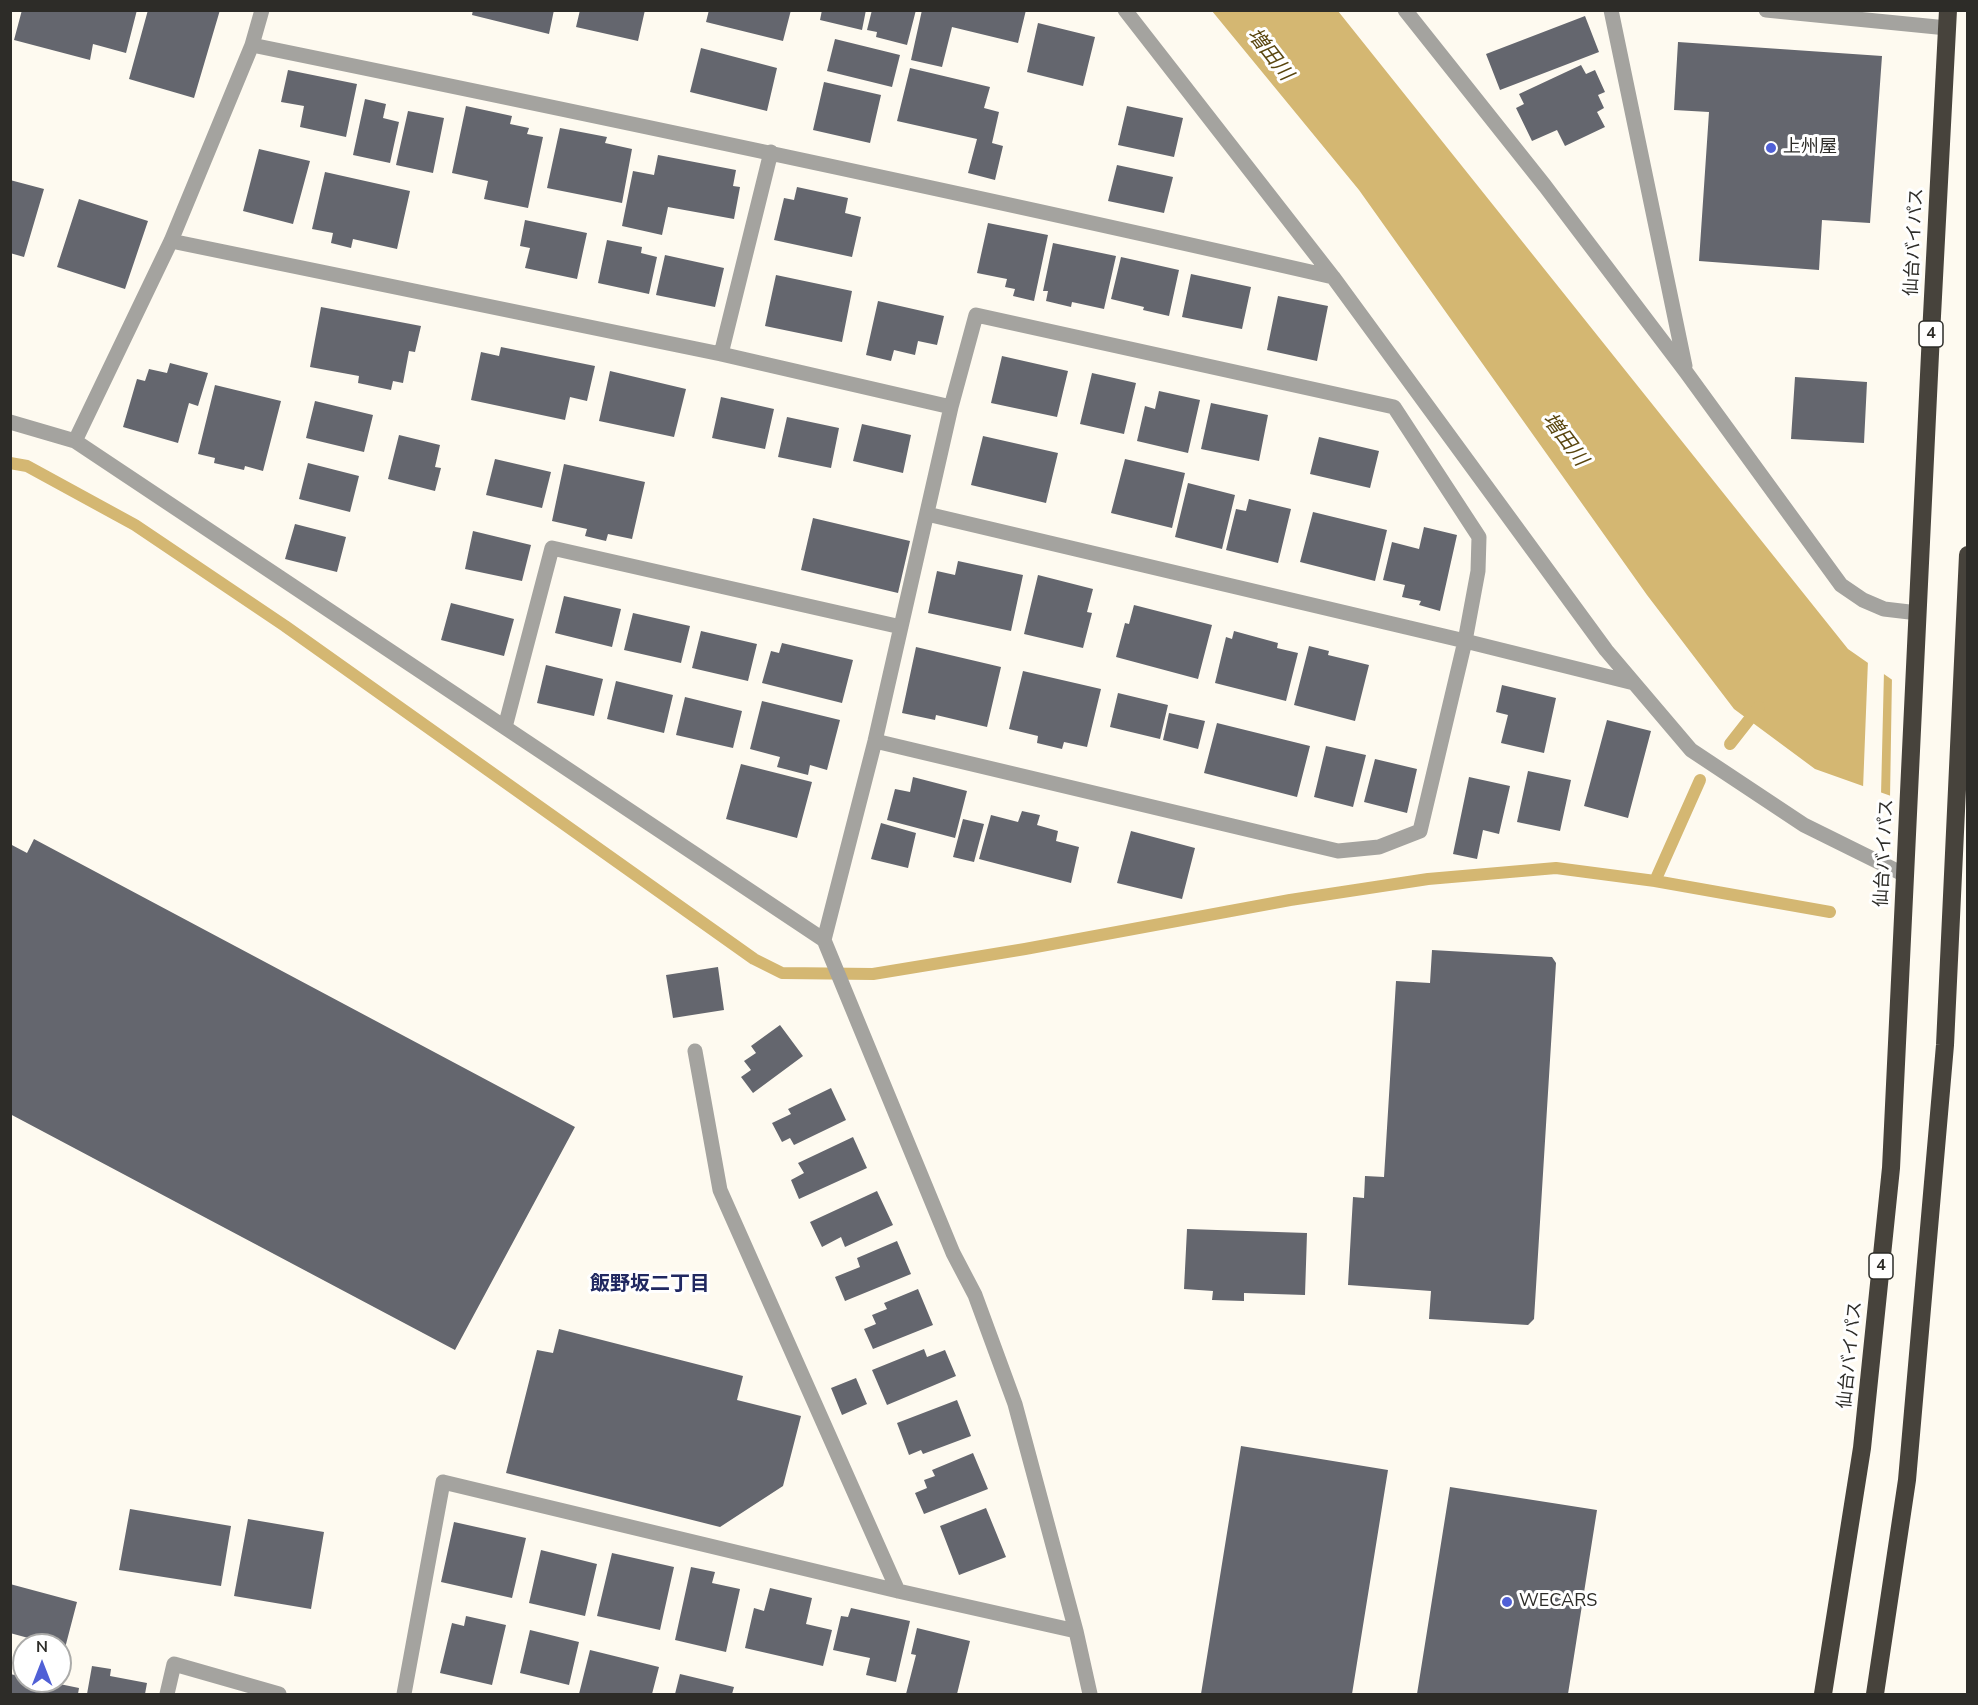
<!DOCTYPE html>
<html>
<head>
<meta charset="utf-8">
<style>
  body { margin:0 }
  #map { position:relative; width:1978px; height:1705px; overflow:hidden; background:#fefaf0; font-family:"Nunito Sans",sans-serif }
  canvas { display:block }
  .frame { position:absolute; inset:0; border:12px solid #2d2c28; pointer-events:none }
  .north { position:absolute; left:12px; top:1633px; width:60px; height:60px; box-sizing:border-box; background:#fff; border:2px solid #ababa9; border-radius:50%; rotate:0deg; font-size:16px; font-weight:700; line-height:24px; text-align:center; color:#2d2c28 }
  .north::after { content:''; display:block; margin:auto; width:21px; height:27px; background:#5060d6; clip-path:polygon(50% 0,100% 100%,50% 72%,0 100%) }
</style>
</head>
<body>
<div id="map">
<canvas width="1978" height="1705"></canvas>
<div class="frame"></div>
<div class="north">N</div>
</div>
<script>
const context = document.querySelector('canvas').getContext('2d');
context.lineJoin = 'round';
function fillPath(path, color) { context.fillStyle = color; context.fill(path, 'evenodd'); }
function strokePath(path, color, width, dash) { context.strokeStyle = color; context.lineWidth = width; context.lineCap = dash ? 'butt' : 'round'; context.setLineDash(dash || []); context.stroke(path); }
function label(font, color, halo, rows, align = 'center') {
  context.font = font + ' "Nunito Sans","Noto Sans JP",sans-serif'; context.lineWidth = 6; context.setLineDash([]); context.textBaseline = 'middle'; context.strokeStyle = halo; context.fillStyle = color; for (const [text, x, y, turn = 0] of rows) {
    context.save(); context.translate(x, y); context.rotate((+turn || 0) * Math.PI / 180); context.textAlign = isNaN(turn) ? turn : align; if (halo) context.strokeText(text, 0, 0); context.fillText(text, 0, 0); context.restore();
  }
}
fillPath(new Path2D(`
  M1212,11H1338L1848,649L1967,732V823L1815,769L1734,709L1647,595L1359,190Z`), '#d4b772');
fillPath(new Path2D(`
  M1868,660L1884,671L1881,795L1863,789Z
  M1892,676L1968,728V826L1890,798Z`), '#fefaf0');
strokePath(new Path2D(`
  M10,463L27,466L135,525L285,626L754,959L782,973L873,974L1025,949L1290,900L1428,879L1556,868L1655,881L1700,780
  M1730,744L1759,707
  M1655,881L1830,912`), '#d4b772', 12);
fillPath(new Path2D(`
  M22,10H137L126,53L93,44L90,60L14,40Z
  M148,10H220L194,98L129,79Z
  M473,10H554L549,34L472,15Z
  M580,10H645L638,41L576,27Z
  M709,10H791L783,41L706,22Z
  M822,10H866L862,30L820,20Z
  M872,10H916L907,45L876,37L877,32L867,30Z
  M922,10H1026L1018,43L952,27L942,67L911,60Z
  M1585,16L1599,52L1500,90L1486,54Z
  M1038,23L1095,37L1083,86L1027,72Z
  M835,39L900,55L892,87L827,71Z
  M1678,42L1882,56L1870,223L1822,220L1819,270L1699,261L1709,112L1674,110Z
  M701,48L777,68L767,111L690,92Z
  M1581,65L1586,74L1595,70L1605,92L1598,95L1604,108L1597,112L1605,127L1565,146L1557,130L1532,141L1516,108L1524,104L1519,94Z
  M910,68L990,87L984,108L999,112L992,143L1003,146L995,180L968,173L977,139L897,121Z
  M288,70L357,84L346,137L300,127L304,106L281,102Z
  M824,82L881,95L870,143L813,130Z
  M365,99L386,104L383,118L399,122L390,163L353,155Z
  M466,106L512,116L510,124L529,128L527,134L543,137L528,208L484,199L488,181L452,173Z
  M1127,106L1183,118L1174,157L1118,145Z
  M408,111L444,118L433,173L396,165Z
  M560,128L607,137L605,143L632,149L622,203L547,188Z
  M259,149L310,161L293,224L243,211Z
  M658,155L736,170L733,186L740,187L734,219L668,207L662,235L622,226L633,171L654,175Z
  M1117,165L1173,177L1164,213L1108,201Z
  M325,172L410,191L397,249L353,239L351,248L331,243L333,233L312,229Z
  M10,180L44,189L24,257L10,253Z
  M797,187L848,198L845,213L861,217L852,257L774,240L784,198L794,200Z
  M79,199L148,221L125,289L57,267Z
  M525,220L587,233L577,279L525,268L530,248L520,246Z
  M988,223L1048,235L1034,301L1013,296L1015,289L1005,287L1007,279L977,273Z
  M607,240L642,247L641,253L657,257L649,294L598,283Z
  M1053,243L1116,256L1104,309L1072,302L1071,307L1046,301L1048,291H1043Z
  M665,255L724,268L715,307L656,295Z
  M1121,257L1179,270L1169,316L1143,310L1144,307L1111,299Z
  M1191,274L1251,287L1242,329L1182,317Z
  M776,275L852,291L842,342L765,326Z
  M1278,296L1328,306L1317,361L1267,350Z
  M878,301L944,316L937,345L918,341L915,355L894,350L891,361L866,355Z
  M321,307L421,326L415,352L409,351L403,383L393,381L391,390L358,383L359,376L310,367Z
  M501,347L595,366L587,401L570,397L565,420L471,400L481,352L499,356Z
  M1002,356L1068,371L1057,417L991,403Z
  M170,363L208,373L198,406L189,403L178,443L123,427L137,379L145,381L149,369L167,373Z
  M610,371L686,389L674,437L599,421Z
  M1092,373L1136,383L1124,434L1080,424Z
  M1795,377L1867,382L1864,443L1791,439Z
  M215,385L281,401L263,471L245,466L244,470L214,463L215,458L198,454Z
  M1159,391L1200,400L1188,453L1137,441L1145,406L1155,409Z
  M721,397L774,409L765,449L712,438Z
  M315,401L373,415L364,452L306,438Z
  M1211,403L1268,415L1259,461L1201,449Z
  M787,417L839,428L831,468L778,457Z
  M862,424L911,435L903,473L853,461Z
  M399,435L440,445L435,467L441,468L435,491L388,479Z
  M983,436L1058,453L1046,503L971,485Z
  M1319,437L1379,451L1370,488L1310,474Z
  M495,459L551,472L542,508L486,495Z
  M1125,459L1185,473L1172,528L1111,513Z
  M308,463L359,476L350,512L299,499Z
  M564,464L645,482L632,539L608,534L606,541L585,536L587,529L552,521Z
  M1188,483L1235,495L1222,549L1175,537Z
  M1249,499L1291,509L1278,563L1226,550L1236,509L1246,511Z
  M1313,512L1387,530L1375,581L1300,562Z
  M813,518L910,541L898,593L801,570Z
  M295,524L346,537L337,572L285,559Z
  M1424,527L1457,535L1440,611L1419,605L1421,601L1402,597L1405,585L1383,580L1392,542L1419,549Z
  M473,531L531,545L522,581L465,569Z
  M958,561L1023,575L1011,631L928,613L937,571L955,575Z
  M1038,575L1093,589L1087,612L1092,613L1083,648L1024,634Z
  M564,596L621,609L612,647L555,633Z
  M451,603L514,619L504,656L441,640Z
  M1134,605L1212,625L1198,679L1116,657L1125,623L1129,624Z
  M633,613L690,626L681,663L624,650Z
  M701,631L757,644L748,681L692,668Z
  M1234,631L1278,643L1277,648L1298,653L1286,701L1215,683L1226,637L1232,639Z
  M782,643L853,660L842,703L762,683L771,651L779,653Z
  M1309,646L1329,651L1328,655L1369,665L1355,721L1294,705Z
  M916,647L1001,667L987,727L936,715L935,720L902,713Z
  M546,665L603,679L594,716L537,703Z
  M1023,671L1101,689L1087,747L1064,742L1062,749L1037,743L1038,736L1009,729Z
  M616,681L673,695L664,733L607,719Z
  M1502,685L1556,698L1544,753L1501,743L1508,715L1496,712Z
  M1118,693L1168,705L1160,739L1110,727Z
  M685,697L742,711L733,748L676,735Z
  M762,701L840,720L827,770L810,765L808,775L777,767L780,757L750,749Z
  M1169,713L1205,721L1198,749L1163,740Z
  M1607,720L1651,731L1628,818L1584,806Z
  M1217,723L1310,746L1297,797L1204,773Z
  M1326,746L1366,755L1353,807L1314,797Z
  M1375,759L1417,769L1407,813L1364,802Z
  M741,764L812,782L797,838L726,819Z
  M1528,771L1571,780L1560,831L1517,822Z
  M913,777L967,791L955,838L887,820L895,789L910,792Z
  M1469,777L1510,786L1499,834L1483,830L1477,859L1453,854Z
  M1022,811L1040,815L1037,825L1058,831L1056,841L1079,847L1071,883L979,859L991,815L1018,822Z
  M963,819L984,824L974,862L953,857Z
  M881,823L916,833L908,868L871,859Z
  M1131,831L1195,848L1182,899L1117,883Z
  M34,839L575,1127L455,1350L10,1114V844L27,853Z
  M1432,950L1552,957L1556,963L1534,1319L1528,1325L1429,1319L1431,1291L1348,1285L1353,1197L1364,1198L1365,1176L1384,1177L1396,981L1430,983Z
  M718,967L724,1010L673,1018L666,975Z
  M780,1025L803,1056L753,1093L741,1077L751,1070L744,1061L756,1053L751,1046Z
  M831,1088L846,1120L794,1145L790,1138L782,1142L772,1123L791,1114L788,1109Z
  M853,1137L867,1168L799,1199L791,1180L804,1173L798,1163Z
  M877,1191L893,1225L845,1247L841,1237L822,1247L810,1222Z
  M1187,1229L1307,1233L1305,1295L1244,1293V1301L1212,1300L1213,1291L1184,1289Z
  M897,1241L911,1274L845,1301L835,1277L860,1267L857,1258Z
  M918,1289L933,1325L873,1349L864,1329L876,1324L872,1315L887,1309L884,1303Z
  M559,1329L743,1376L737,1400L801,1416L783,1486L720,1527L506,1473L537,1350L553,1353Z
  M924,1349L927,1357L945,1350L956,1376L887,1405L872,1370Z
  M856,1378L867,1404L842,1415L831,1388Z
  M957,1400L971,1436L923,1454L921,1450L909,1455L897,1423Z
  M1241,1446L1388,1470L1352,1694H1201Z
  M973,1453L988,1489L924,1514L915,1493L927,1488L924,1480L935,1476L932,1470Z
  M1450,1487L1597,1510L1568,1694H1417Z
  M986,1508L1006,1557L959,1575L940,1526Z
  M130,1509L231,1526L221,1586L119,1570Z
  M248,1519L324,1532L311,1609L234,1596Z
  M454,1522L526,1538L512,1598L441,1582Z
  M541,1550L597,1564L585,1616L529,1603Z
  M612,1553L674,1567L660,1630L597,1616Z
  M691,1567L715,1572L712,1583L740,1589L726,1652L675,1640Z
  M10,1584L77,1602L65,1648L10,1633Z
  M770,1588L812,1598L806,1624L832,1630L823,1666L745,1648L754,1608L764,1611Z
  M851,1608L910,1621L896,1682L866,1675L870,1658L833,1650L841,1616L848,1617Z
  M466,1616L506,1625L492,1685L440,1673L452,1623L464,1626Z
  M917,1628L970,1641L957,1694H906L916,1655L911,1654Z
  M530,1630L579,1642L569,1685L520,1673Z
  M590,1650L659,1667L652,1694H579Z
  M92,1666L111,1669L110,1676L147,1683L145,1694H87Z
  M10,1674L24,1677V1681H45L79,1688L78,1694H10Z
  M680,1674L734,1687L732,1694H675Z`), '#64666e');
strokePath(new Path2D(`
  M1125,10L1333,277
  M1405,10L1545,186L1686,372L1841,585L1863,600L1884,609L1918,613
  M1611,10L1685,366
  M1766,10L1947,28
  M252,45C613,119 974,195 1333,277L1606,650L1691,750L1804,825L1905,875
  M171,241L721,354L951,407
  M721,354L771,152
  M10,422L75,441L824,940L953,1253L975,1295L1015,1404L1076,1631L1090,1694
  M75,441L171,241L252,45L262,10
  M927,514L1465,641L1634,683
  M505,727L552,548L901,627
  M824,940L875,741L951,407L976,315L1394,407L1479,537L1478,571L1465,641L1420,831L1379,847L1338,851L875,741
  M695,1051L720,1190L898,1591
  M167,1694L174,1664L279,1694
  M404,1694L443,1482L898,1591L1076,1631`), '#a4a39f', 15);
strokePath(new Path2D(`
  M1823,1694L1862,1448L1891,1168L1930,354L1948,10
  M1875,1694L1907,1480L1945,1045L1968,555`), '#47433c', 18);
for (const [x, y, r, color] of [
  [1771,148,6,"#5060d6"],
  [1507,1602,6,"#5060d6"]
]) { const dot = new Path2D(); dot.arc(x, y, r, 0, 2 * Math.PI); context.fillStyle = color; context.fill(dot); strokePath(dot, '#fff', 2); }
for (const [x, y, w] of [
  [1931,334,24],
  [1881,1266,24]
]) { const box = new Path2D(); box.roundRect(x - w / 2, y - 13, w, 26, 4.5); context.fillStyle = '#fff'; context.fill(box); strokePath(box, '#2d2c28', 1.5); }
label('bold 16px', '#2d2c28', null, [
  ["4",1931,334],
  ["4",1881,1266]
]);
label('18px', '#2d2c28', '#fff', [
  ["上州屋",1783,148],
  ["WECARS",1519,1602]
], 'left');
label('18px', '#2d2c28', '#fff', [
  ["仙台バイパス",1915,242,-87],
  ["仙台バイパス",1885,853,-87],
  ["仙台バイパス",1851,1355,-84]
]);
label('italic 20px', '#5a460f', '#fff', [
  ["増田川",1269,55,52],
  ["増田川",1564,440,53]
]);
label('bold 20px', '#202861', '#fff', [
  ["飯野坂二丁目",650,1285]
]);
</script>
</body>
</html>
